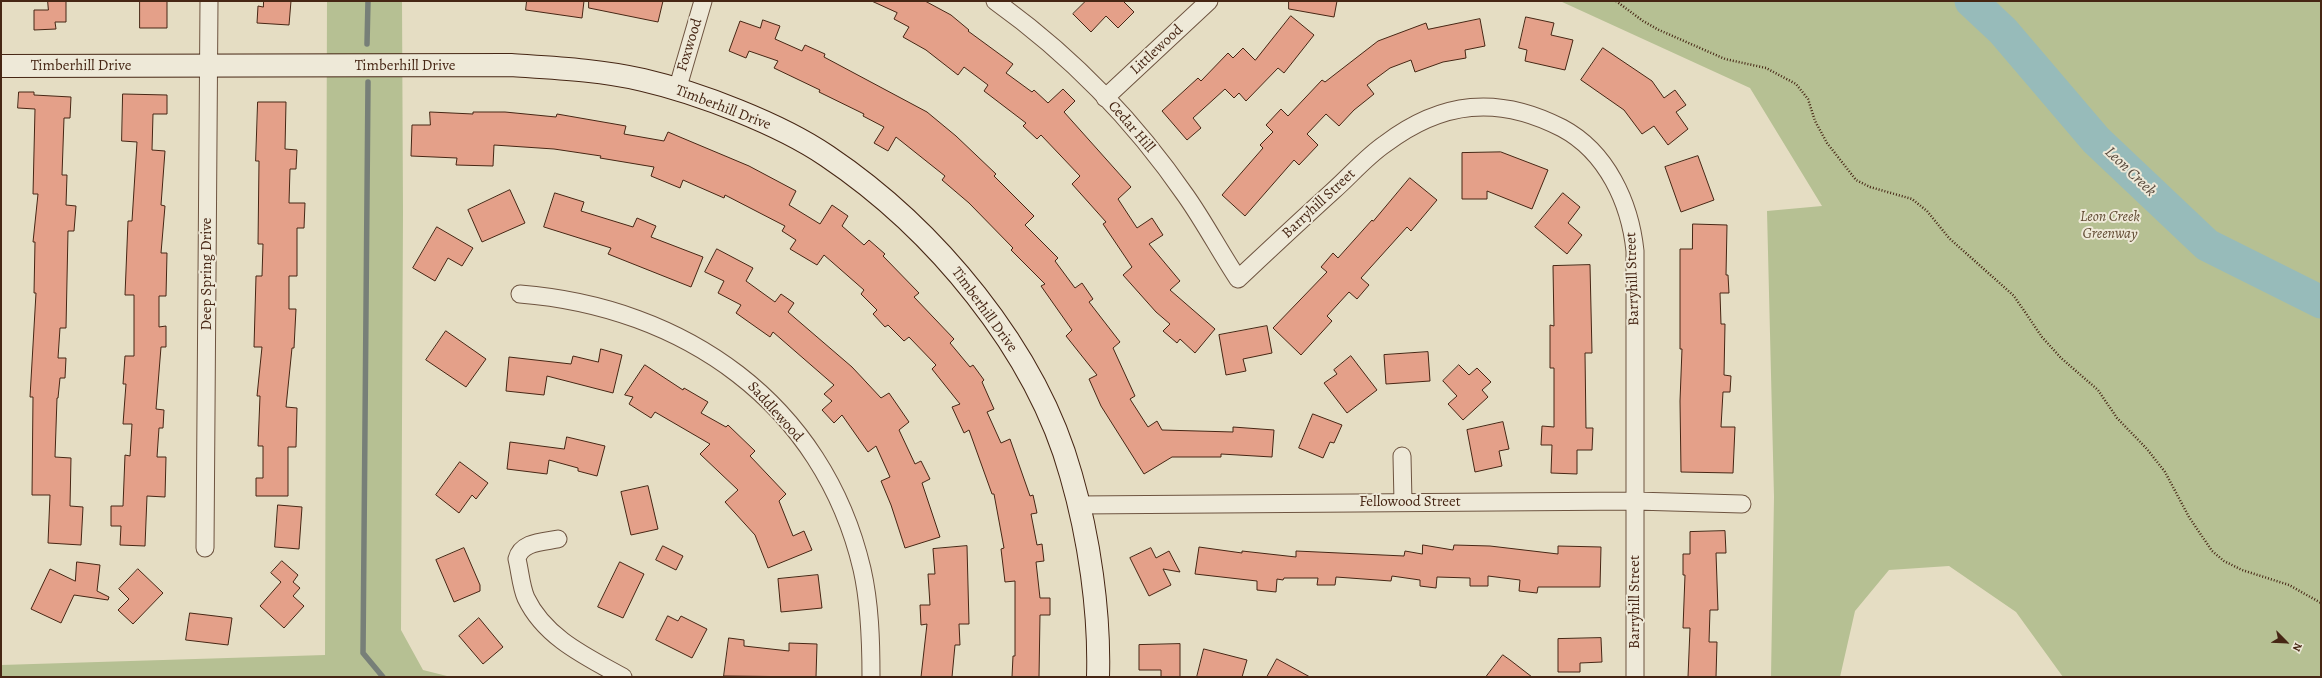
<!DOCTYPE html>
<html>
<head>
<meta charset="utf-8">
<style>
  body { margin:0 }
  #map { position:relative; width:2322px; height:678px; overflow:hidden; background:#e5ddc3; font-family:Alegreya,serif }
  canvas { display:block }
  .frame { position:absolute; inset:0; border:2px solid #462614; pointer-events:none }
  .north { position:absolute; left:2266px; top:622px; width:40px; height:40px; -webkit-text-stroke:3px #eee9d8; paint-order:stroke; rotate:114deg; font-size:11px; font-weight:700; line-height:16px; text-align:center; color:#462614 }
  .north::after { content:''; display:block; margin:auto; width:14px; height:18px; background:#462614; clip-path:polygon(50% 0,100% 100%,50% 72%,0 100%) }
</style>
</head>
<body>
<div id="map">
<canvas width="2322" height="678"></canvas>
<div class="frame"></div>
<div class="north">N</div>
</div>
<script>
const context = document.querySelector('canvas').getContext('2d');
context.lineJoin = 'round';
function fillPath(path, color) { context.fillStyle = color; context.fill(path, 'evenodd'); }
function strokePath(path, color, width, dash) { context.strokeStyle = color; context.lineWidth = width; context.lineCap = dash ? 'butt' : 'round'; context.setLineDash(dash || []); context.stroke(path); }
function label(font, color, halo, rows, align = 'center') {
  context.font = font + ' Alegreya,serif'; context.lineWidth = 4; context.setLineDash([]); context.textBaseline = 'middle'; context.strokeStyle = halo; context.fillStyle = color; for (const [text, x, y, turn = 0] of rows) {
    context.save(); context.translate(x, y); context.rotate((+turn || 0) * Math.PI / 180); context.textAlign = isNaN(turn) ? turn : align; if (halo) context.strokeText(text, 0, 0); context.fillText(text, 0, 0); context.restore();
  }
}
fillPath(new Path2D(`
  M327,1H402L403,213L401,630L423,670L451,677H1V665L325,655Z
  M1560,1H2321V677H2063L2016,612L1949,566L1889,570L1855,611L1840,677H1771L1774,497L1767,211L1822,206L1750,88Z`), '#b6c093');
strokePath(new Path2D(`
  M367,44L368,1
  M368,82L363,653L383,677`), '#777f78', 5.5);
strokePath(new Path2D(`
  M1971,1L2003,31L2096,140L2207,245L2321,302`), '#97bbba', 33);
const building = new Path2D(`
  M48,1H66V22H55L56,29L34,30V10H48Z
  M140,1H167V28H140Z
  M264,1H291L289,25L257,23L258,6L263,7Z
  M527,1H584L582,18L526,10Z
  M589,1H663L658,22L589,8Z
  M872,1H925L951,15L969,30L968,31L1013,64L1006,73L1032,92L1034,90L1048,103L1063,89L1075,101L1064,112L1131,187L1118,199L1137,228L1152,218L1163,235L1149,244L1180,281L1170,290L1215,329L1195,353L1180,339L1177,343L1163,331L1170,324L1156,312L1123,275L1132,267L1103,224L1106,222L1072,184L1080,176L1041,135L1037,139L1023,126L1026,123L984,91L988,85L964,67L958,75L926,50L903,37L909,27L894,19L897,13Z
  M1086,1H1123L1134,12L1118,28L1106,16L1091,32L1073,14Z
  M1289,1H1337L1334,17L1289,9Z
  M1291,16L1314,35L1284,73L1278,68L1246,101L1239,93L1234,98L1225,89L1193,118L1201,128L1187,140L1162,111L1198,78L1201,81L1228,53L1233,58L1243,48L1255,60Z
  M1526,17L1554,23L1551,35L1573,40L1565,70L1525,61L1527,50L1519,48Z
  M1480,19L1485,46L1465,50L1466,58L1443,62L1415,72L1411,60L1390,68L1367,85L1374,94L1354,110L1339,126L1326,114L1307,134L1318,145L1299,165L1294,160L1245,216L1222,195L1263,148L1260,145L1273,132L1266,125L1281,109L1288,116L1322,80L1325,82L1378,41L1426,23L1428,29Z
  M763,20L780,26L775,39L802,51L805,45L825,54L824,57L927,112L956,136L996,174L994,176L1034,216L1025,225L1058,258L1055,261L1075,288L1082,283L1093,299L1089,302L1120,342L1113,348L1135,396L1130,399L1148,427L1157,421L1162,430L1233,432V427L1274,430L1272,457L1221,454V457H1172L1144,474L1101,406L1089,379L1097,375L1066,336L1072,330L1041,286L1045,284L1011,250L1013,248L969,203L942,180L945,176L896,137L888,151L874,143L884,127L863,116L864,114L819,92L820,90L774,68L778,61L749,51L746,58L729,51L740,21L760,28Z
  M1603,48L1652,81L1664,98L1675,90L1686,105L1676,112L1688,129L1668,145L1654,126L1642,134L1624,110L1581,80Z
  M19,92H34V95L71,97L70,118H64L62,175H67L66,205L76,206L74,231H68L66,328H60L58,358H66L65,378H60L58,398H57L55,457L71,458L70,506L83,507L81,545L48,543L50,495H32L33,397H30L36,293H34L35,242H33L38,194H33L35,109L18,108Z
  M123,94L167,95V114H153L152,150L165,151L161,205L165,206L161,253H167L166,296H159V327L166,326V347H161L156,409L164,410L163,428H159L157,457H166L165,497L147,496L145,546L120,545L121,526H111V506H123L125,455L130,456L132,424H123L126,384H123L125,356H134V295H125L128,221H132L137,142L122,141Z
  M258,102H286L285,149L297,150L296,169H290L289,203H305L304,228H297V276H289V309H296L294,348H292L286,407L297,408L296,447H288V496H256V478H263V446H258L260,396H257L262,347H254L256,276H262L263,244H258L259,161H256Z
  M430,112L473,114V112H505L556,117L557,114L626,126L624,134L664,141L668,132L749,166L796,191L789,205L820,224L832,205L848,216L842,226L864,245L869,240L885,254L883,256L919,293L914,297L954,339L950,343L970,367L973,365L984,380L982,382L994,409L987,412L1001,443L1010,439L1030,496L1033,495L1037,513L1031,514L1037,545L1042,544L1044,561L1036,562L1040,598H1050V615H1040L1039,677H1012L1013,656H1015V581L1005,582L1001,549L1004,548L994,494H992L969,430L964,433L952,407L960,404L932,369L936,365L909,337L904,341L888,325L885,327L873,314L877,310L861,294L864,290L824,255L817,265L790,249L796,240L782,231L785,226L725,195L724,198L683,180L680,188L651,176L654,167L600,158L601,156L554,149L494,145L493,166L456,165L457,158L411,156L412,125H430Z
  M1501,152L1548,170L1532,209L1487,191V199H1462V153Z
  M1698,156L1714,200L1681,212L1665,167Z
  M1410,178L1437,200L1411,231L1407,227L1361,278L1369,285L1357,299L1349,292L1327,316L1332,321L1301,355L1273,328L1327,272L1321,267L1333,253L1338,258L1372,220L1373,221Z
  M510,190L525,223L482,242L468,210Z
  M555,193L584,202L581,211L633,227L637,218L656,226L651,237L703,257L691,287L608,254L611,248L544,227Z
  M1563,193L1580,207L1568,223L1582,235L1567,254L1535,227Z
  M1693,224L1727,225L1726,275H1728L1729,293H1720L1721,324H1725L1724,375L1731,376L1730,392H1723L1721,427H1735L1733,473L1681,472L1680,401L1682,349H1680V249H1692Z
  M437,227L473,248L462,266L448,258L435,281L413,268Z
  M717,249L753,268L746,281L775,302L781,294L794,303L788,312L852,367L881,398L889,393L909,422L899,430L915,464L921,461L930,479L922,483L940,537L905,548L891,505L881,481L890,477L876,446L868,452L842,415L834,423L822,410L832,401L824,394L834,385L773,332L770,337L736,313L741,305L718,293L724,281L705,272Z
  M1590,265L1592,353H1585L1586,428H1593L1592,450H1577V474L1551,473L1552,445H1541L1542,426L1554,427V368H1550V325L1554,326L1553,266Z
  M1267,326L1272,353L1243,359L1246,371L1226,375L1219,335Z
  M446,331L486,359L466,387L426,360Z
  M601,349L622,355L613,393L547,376L544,395L506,391L509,357L571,364L573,356L598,362Z
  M1428,352L1430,381L1386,384L1384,355Z
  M1351,356L1377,390L1347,413L1324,383L1337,374L1334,370Z
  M645,365L683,390L684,388L708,402L701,413L726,427L728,425L755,451L750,456L786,494L779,501L793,536L804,531L812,550L768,568L755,535L725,502L738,490L700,454L710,444L655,412L651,418L629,404L633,397L625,395Z
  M1459,365L1469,375L1477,368L1491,382L1482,390L1488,397L1463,420L1448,404L1457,396L1443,381Z
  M1313,414L1342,425L1334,443L1330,442L1323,458L1299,448Z
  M1503,422L1509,449L1499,451L1502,466L1475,472L1467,430Z
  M567,437L605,446L597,476L578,471V468L549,460L547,474L507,469L510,442L564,449Z
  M460,462L488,483L476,499L472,495L459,513L436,495Z
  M648,486L658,529L631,535L621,492Z
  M278,505L302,507L299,549L275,547Z
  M1725,531L1726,553H1716L1718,610H1710L1709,642H1717L1716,677H1688L1690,628H1683L1685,575H1683V554H1690V532Z
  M1423,545L1453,550L1454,545L1490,546L1558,554V546L1601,547L1600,587H1538L1537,593L1519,591L1520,580L1488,576V586H1470V578L1437,577L1436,588L1420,586V580L1392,576L1391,581L1336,577L1335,585H1317L1318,578H1284L1283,580L1277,579L1276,592L1257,590V581L1195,574L1199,547L1242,553V551L1296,557V551L1404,556L1405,551L1422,554Z
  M663,546L683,556L676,570L656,560Z
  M967,546L969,624H959L960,645H955L952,677H921L927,624L921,625L920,605H930L928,574H935L933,549Z
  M464,548L480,585V591L454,602L436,560Z
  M1151,548L1156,558L1169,551L1180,572L1163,569L1171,585L1149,596L1130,558Z
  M282,561L298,575L293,582L300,588L293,596L304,606L284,628L260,606L281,582L271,573Z
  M77,562L100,565L97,591L109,597L108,600L74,595L61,623L31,609L50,569L75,581Z
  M620,562L644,574L623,618L598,607Z
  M138,569L163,593L133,624L118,610L129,599L119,589Z
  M818,575L822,608L781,612L778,579Z
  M190,613L232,618L228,645L186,640Z
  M668,616L678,621L681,616L707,629L692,658L656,640Z
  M479,618L503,647L483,664L459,636Z
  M729,638L744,640V646L789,651V643L817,644L816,677L724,676Z
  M1601,638L1602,662L1580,663V672H1558V639Z
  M1180,644V677H1161V670H1139V645Z
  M1204,649L1247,660L1242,677H1197Z
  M1503,655L1510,660L1532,677H1486Z
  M1277,659L1310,677H1267Z`);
fillPath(building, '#e4a089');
strokePath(building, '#462614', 1);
const street = new Path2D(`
  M995,1C1069,54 1135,122 1186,196C1205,223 1220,252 1238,279C1269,250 1301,220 1333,191C1350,176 1366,157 1385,144C1442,101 1498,95 1562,128C1607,152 1630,203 1635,251V677
  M677,90L703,1
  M1105,98L1209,1
  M520,294C684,307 823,403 862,569C870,604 871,641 871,677
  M1402,456L1403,502
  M1078,505L1635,501L1742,504
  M558,539C542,542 521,542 517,559C520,571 521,587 526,598C545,638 587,657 623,677
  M205,548L209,1`);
const secondary = new Path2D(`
  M1,66L511,65C555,68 600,70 643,80C699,93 780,124 827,156C934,228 1036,349 1071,475C1089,537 1100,612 1098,677`);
strokePath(street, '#6e5440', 19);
strokePath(secondary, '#462614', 24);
strokePath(new Path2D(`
  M1616,1L1643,21L1659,30L1725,59L1766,68L1796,84L1808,99L1815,121L1827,143L1856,180L1870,187L1912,199L1927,211L1949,238L2014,296L2042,337L2061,358L2098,390L2117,418L2147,449L2165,472L2189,517L2212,551L2224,561L2242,570L2289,585L2321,603`), '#462614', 2.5, [1, 2]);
strokePath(street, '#eee9d8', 17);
strokePath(secondary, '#eee9d8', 22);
label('15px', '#462614', '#eee9d8', [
  ["Foxwood",690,45,-73],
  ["Littlewood",1157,50,-43],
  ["Timberhill Drive",81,66],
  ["Timberhill Drive",405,66],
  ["Timberhill Drive",723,108,21],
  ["Cedar Hill",1131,127,49],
  ["Barryhill Street",1319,204,-43],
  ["Deep Spring Drive",207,274,-90],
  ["Barryhill Street",1633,279,-92],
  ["Timberhill Drive",984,310,54],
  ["Saddlewood",775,412,48],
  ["Fellowood Street",1410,502],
  ["Barryhill Street",1635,602,-90]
]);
label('italic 15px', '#624c34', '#eee9d8', [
  ["Leon Creek",2110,217],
  ["Greenway",2110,234]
]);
label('italic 16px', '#5a4b3e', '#eee9d8', [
  ["Leon Creek",2130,172,44]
]);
</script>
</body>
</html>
